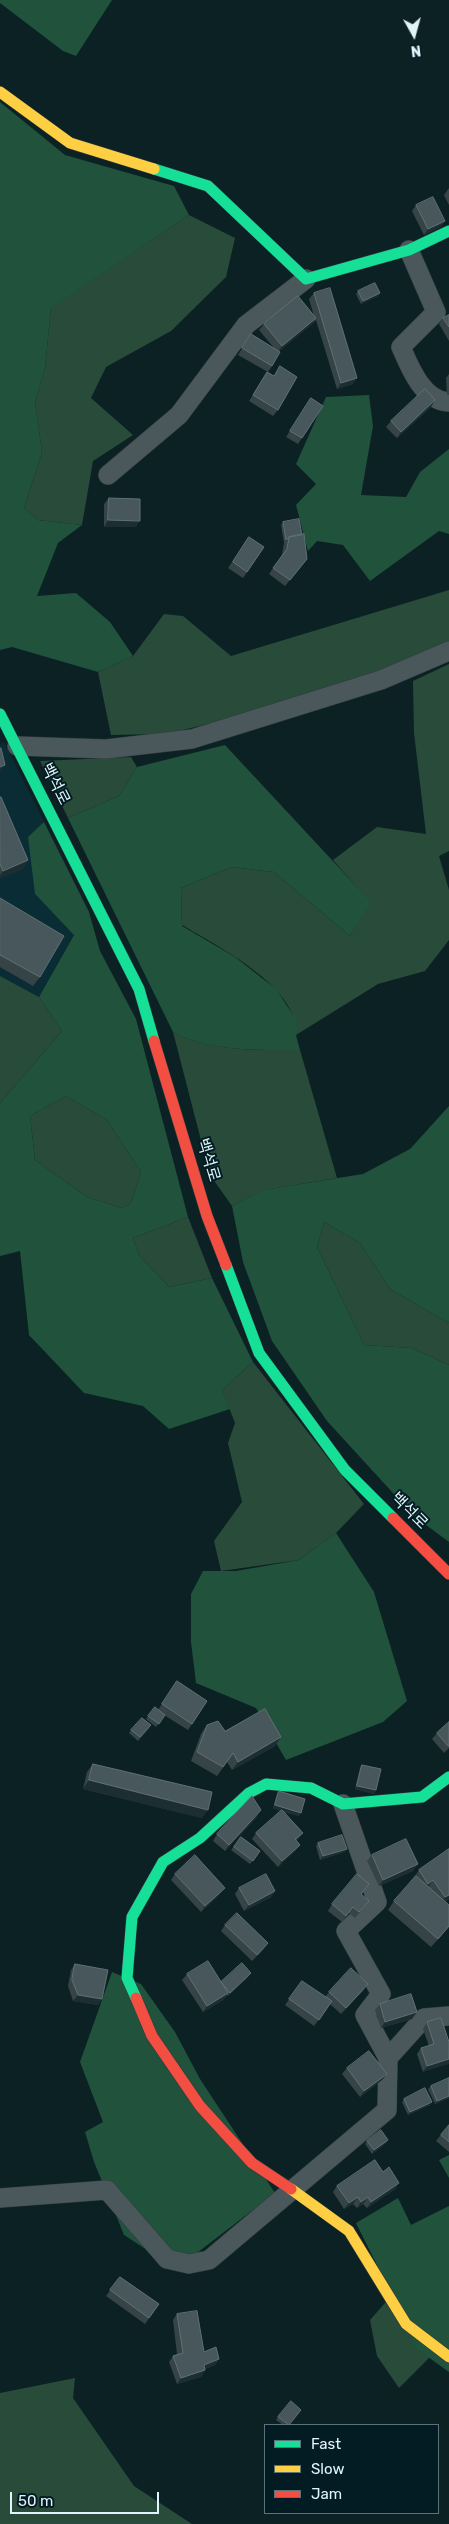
<!DOCTYPE html>
<html>
<head>
<meta charset="utf-8">
<style>
  body { margin:0 }
  #map { position:relative; width:449px; height:2524px; overflow:hidden; background:#0c2124; font-family:Rubik,sans-serif }
  canvas { display:block }
  .legend { position:absolute; left:264px; top:2424px; width:175px; height:90px; box-sizing:border-box; background:#031c23; border:1px solid #5b7279; margin:0; padding:6px 9px; list-style:none; font-size:15px; color:#e0f4f9 }
  .legend li { display:flex; align-items:center; gap:10px; height:25px }
  .legend b { width:25px; border:1px solid #5b7279 }
  .north { position:absolute; left:389px; top:10px; width:50px; height:50px; -webkit-text-stroke:4px #031c23; paint-order:stroke; rotate:173deg; font-size:14px; font-weight:700; line-height:20px; text-align:center; color:#e0f4f9 }
  .north::after { content:''; display:block; margin:auto; width:18px; height:22px; background:#e0f4f9; clip-path:polygon(50% 0,100% 100%,50% 72%,0 100%) }
  .scale { position:absolute; left:10px; top:2492px; width:149px; height:22px; box-sizing:border-box; border:2px solid #e0f4f9; border-top:0; padding-left:6px; font-size:15px; line-height:18px; white-space:nowrap; color:#e0f4f9; -webkit-text-stroke:4px #031c23; paint-order:stroke }
</style>
</head>
<body>
<div id="map">
<canvas width="449" height="2524"></canvas>
<ul class="legend">
<li><b style="height:6px;background:#16e098"></b>Fast</li>
<li><b style="height:6px;background:#ffcf43"></b>Slow</li>
<li><b style="height:6px;background:#f24e42"></b>Jam</li>
</ul>
<div class="north">N</div>
<div class="scale">50 m</div>
</div>
<script>
const context = document.querySelector('canvas').getContext('2d');
context.lineJoin = 'round';
function fillPath(path, color) { context.fillStyle = color; context.fill(path, 'evenodd'); }
function strokePath(path, color, width, dash) { context.strokeStyle = color; context.lineWidth = width; context.lineCap = dash ? 'butt' : 'round'; context.setLineDash(dash || []); context.stroke(path); }
function label(font, color, halo, rows, align = 'center') {
  context.font = font + ' Rubik,"Noto Sans KR",sans-serif'; context.lineWidth = 4; context.setLineDash([]); context.textBaseline = 'middle'; context.strokeStyle = halo; context.fillStyle = color; for (const [text, x, y, turn = 0] of rows) {
    context.save(); context.translate(x, y); context.rotate((+turn || 0) * Math.PI / 180); context.textAlign = isNaN(turn) ? turn : align; if (halo) context.strokeText(text, 0, 0); context.fillText(text, 0, 0); context.restore();
  }
}
fillPath(new Path2D(`
  M4,742L44,822L35,894L74,934L39,997L0,976V744Z`), '#0a2c34');
fillPath(new Path2D(`
  M189,215L235,238L226,277L171,331L106,367L91,398L133,435L93,461L82,525L38,520L24,508L42,452L35,402L45,368L51,307Z
  M449,590V642L373,675L221,721L166,734L111,735L98,672L133,656L164,614L183,616L231,656Z
  M449,664V851L439,856L449,890V940L425,971L378,984L296,1035C299,986 218,947 182,925L181,888L231,867L274,872L350,936L370,902L333,860L377,827L426,834L414,733L413,681Z
  M131,757L137,767L119,796L68,818L40,761Z
  M0,976L39,997L62,1031L0,1103Z
  M173,1032C210,1052 259,1050 300,1050L337,1178L264,1190L232,1206L210,1175Z
  M66,1096L107,1120L141,1172L131,1203L122,1208L87,1197L35,1160L30,1116Z
  M188,1217L212,1278L169,1287L139,1255L133,1238Z
  M324,1222L360,1243L390,1289L449,1323V1365L412,1348L364,1345L317,1247Z
  M253,1362L364,1504L336,1533L299,1560L221,1571L214,1541L242,1502L228,1443L235,1423L222,1390Z
  M392,2295L429,2358L399,2388L377,2356L370,2320Z
  M75,2378L73,2398L134,2486L192,2524H0V2393Z`), '#284b3a');
fillPath(new Path2D(`
  M0,0H112L76,56L63,51L0,3Z
  M0,102L65,155L174,186L189,215L51,308L45,368L35,402L42,452L24,508L38,520L82,525L58,543L37,596L76,593L110,622L133,656L98,672L12,647L0,650Z
  M369,395L373,426L361,495L406,497L420,472L449,449V534L439,531L370,581L343,545L317,541L308,551L296,505L316,484L296,464L326,397Z
  M225,745L371,902L350,936L274,872L231,867L181,888L182,926L235,957L276,989L297,1021L296,1035L300,1050C259,1050 209,1052 173,1032L68,818L119,796L137,767Z
  M44,822L89,912L100,951L136,1019L188,1217L133,1238L139,1255L169,1287L212,1278L253,1362L222,1390L230,1409L169,1429L143,1406L84,1393L29,1335L20,1251L0,1256V1103L62,1031L39,997L74,935L35,894L28,837ZM66,1096L107,1120L141,1172L131,1203L122,1208L87,1197L35,1160L30,1116Z
  M449,1106V1323L390,1289L360,1243L324,1222L317,1247L364,1345L412,1348L449,1365V1542L414,1516L327,1421L272,1341L243,1262L232,1206L263,1190L363,1174L410,1149Z
  M336,1533L374,1592L407,1701L383,1722L286,1760L256,1708L196,1683L191,1642V1594L203,1571H236L299,1560Z
  M112,1972L141,1984L175,2032L200,2079L275,2193L176,2269L124,2235L94,2162L85,2132L103,2122L80,2062Z
  M449,2155V2178L439,2160Z
  M398,2198L411,2225L449,2206V2372L414,2347L392,2295L356,2223Z`), '#20523c');
const street = new Path2D(`
  M409,250L436,312L401,347C410,368 423,401 449,402
  M108,475L179,415L246,325L306,279
  M17,746L106,749L192,739L381,680L449,651
  M388,2058L424,2018L449,2016
  M0,2198L107,2190L167,2259L189,2264L209,2260L387,2110L388,2058L365,2015L381,1994L346,1931L377,1902L343,1804`);
const fast = new Path2D(`
  M154,169L208,186L306,279L409,250L449,231
  M0,714L139,989L154,1041
  M226,1265L259,1353L345,1470L393,1518
  M136,1998L127,1978L132,1917L163,1862L200,1838L249,1793L266,1784L311,1788L343,1804L422,1797L449,1777`);
const slow = new Path2D(`
  M0,92L70,143L154,169
  M291,2189L349,2231L406,2324L449,2357`);
const jam = new Path2D(`
  M154,1041L207,1216L226,1265
  M393,1518L449,1574
  M136,1998L152,2036L200,2106L252,2163L291,2189`);
strokePath(street, '#303d40', 20);
strokePath(fast, '#303d40', 12);
strokePath(slow, '#303d40', 12);
strokePath(jam, '#303d40', 12);
strokePath(street, '#4a585b', 19);
strokePath(fast, '#16e098', 11);
strokePath(slow, '#ffcf43', 11);
strokePath(jam, '#f24e42', 11);
fillPath(new Path2D(`
  M449,188V205L444,195Z
  M416,205L445,221L440,227L424,235L412,211Z
  M358,291L380,293L378,296L361,304L356,294Z
  M314,293L353,384L337,389L316,320L312,324L279,351L272,366L268,372L238,355L251,334L274,348L259,330L264,324L314,316L309,299Z
  M449,315V341L439,324L443,318Z
  M280,366L278,410L273,416L249,401L267,372L274,376Z
  M449,374V395H447L446,378Z
  M311,398L323,406L298,444L286,437Z
  M431,407L397,438L386,427L391,421Z
  M109,498L136,527H104V504Z
  M283,522L307,559L285,586L269,574L282,555L284,543L281,525Z
  M249,537L264,547L243,578L228,568Z
  M0,797L28,860L22,869L0,878Z
  M0,898L40,977L33,986L0,967Z
  M177,1681L207,1701L188,1730L164,1715H165L156,1727L146,1719L155,1707L158,1710Z
  M449,1722V1748L444,1753L432,1739L437,1733Z
  M207,1725L225,1731L281,1737L275,1746L232,1770L227,1762L217,1776L191,1761L201,1734Z
  M149,1728L138,1741L129,1733L131,1730Z
  M93,1764L202,1818L83,1789L87,1772Z
  M362,1765L376,1790L374,1794L355,1789L360,1768Z
  M279,1791L299,1816L284,1812L303,1833L296,1841L300,1845L295,1851L278,1867L252,1839L256,1833L281,1811L273,1808L277,1794Z
  M257,1817L225,1851L213,1841L217,1834Z
  M241,1837L260,1851L250,1864L231,1850Z
  M318,1843L347,1849L344,1852L320,1860L316,1846Z
  M449,1849V1899L445,1902L449,1927L431,1947L388,1910L394,1901L413,1880V1879L419,1870Z
  M372,1855L413,1871L379,1886L367,1861Z
  M175,1874L220,1894L201,1912L171,1880Z
  M239,1888L275,1891L271,1897L244,1911L235,1894Z
  M365,1890L361,1895L369,1901L355,1918L349,1913L342,1922L328,1911L332,1904Z
  M225,1925L268,1943L264,1949L252,1961L221,1931Z
  M75,1964L102,1999L98,2005L73,2001L68,1986L71,1970Z
  M187,1974L221,1982L249,1976L228,1996L227,1995L223,2000L203,2012L182,1980Z
  M302,1981L325,1997L329,1992L364,1990L341,2014L330,2004L314,2026L285,2005Z
  M380,2004L412,2019L381,2028L375,2010Z
  M427,2022L449,2042L423,2072L417,2054L421,2048L429,2046L423,2029Z
  M347,2068L387,2074L382,2080L360,2097L342,2074Z
  M431,2086L449,2098L435,2104L428,2089Z
  M404,2099L430,2105L408,2115L402,2102Z
  M449,2125V2152L436,2141Z
  M388,2140L386,2143L372,2154L365,2144L367,2141Z
  M383,2172L399,2183L395,2189L367,2208L363,2204L357,2208L353,2204L344,2209L333,2192L337,2186Z
  M120,2277L159,2304L145,2324L106,2296Z
  M177,2314L204,2352L219,2359L215,2365L205,2369V2370L201,2377L177,2384L169,2362L173,2356L177,2354L173,2320Z
  M278,2417L289,2425H283L276,2420Z`), '#364448');
fillPath(new Path2D(`
  M445,221L440,227L424,235L428,229Z
  M380,293L378,296L361,304L363,301Z
  M316,318L312,324L278,352L282,346Z
  M357,378L353,384L337,389L341,383Z
  M435,400L431,407L397,438L401,432Z
  M108,520L140,521L136,527H104Z
  M5,765L1,771L0,772V767Z
  M28,860L22,869L0,878V875L3,871Z
  M281,1737L275,1746L232,1770L238,1762Z
  M89,1780L208,1810L202,1818L83,1789Z
  M357,1786L376,1790L374,1794L355,1789Z
  M275,1805L301,1813L299,1816L273,1808Z
  M261,1810L257,1817L225,1851L229,1845Z
  M300,1845L295,1851L278,1867L282,1861Z
  M347,1849L344,1852L320,1860L323,1856Z
  M418,1864L413,1871L379,1886L383,1880Z
  M433,1880L427,1889L422,1892L428,1884Z
  M225,1888L220,1894L201,1912L205,1906Z
  M275,1891L271,1897L244,1911L249,1905Z
  M449,1895V1899L439,1906L445,1897Z
  M268,1943L264,1949L252,1961L257,1955Z
  M251,1973L249,1976L228,1996L230,1993Z
  M368,1984L364,1990L341,2014L346,2008Z
  M228,1993L223,2000L203,2012L207,2006Z
  M78,1995L102,1999L98,2005L73,2001Z
  M417,2012L412,2019L381,2028L385,2022Z
  M449,2059V2064L423,2072L427,2066Z
  M387,2074L382,2080L360,2097L364,2091Z
  M449,2096V2098L435,2104L437,2101Z
  M432,2102L430,2105L408,2115L410,2112Z
  M388,2140L386,2143L372,2154L374,2150Z
  M399,2183L395,2189L367,2208L371,2202Z
  M358,2197L353,2204L344,2209L349,2203Z
  M368,2197L363,2204L357,2208L361,2202Z
  M219,2359L215,2365L199,2371L204,2365Z
  M205,2370L201,2377L177,2384L181,2378Z`), '#1d2e32');
const building = new Path2D(`
  M433,197L445,221L428,229L416,205Z
  M375,283L380,293L363,301L358,291Z
  M330,288L357,378L341,383L314,293Z
  M298,296L316,318L282,346L264,324Z
  M449,315V327L443,318Z
  M251,334L280,352L272,366L242,348Z
  M280,366L297,377L278,410L253,395L267,372L274,376Z
  M425,389L435,400L401,432L391,421Z
  M311,398L323,406L302,438L290,431Z
  M109,498L140,499V521L108,520Z
  M299,519L302,535L289,537L286,540L283,522Z
  M304,534L307,559L290,580L273,568L287,549L289,537Z
  M249,537L264,547L247,572L233,562Z
  M0,748H1L5,765L0,767Z
  M0,797H1L28,860L3,871L0,864Z
  M0,898L64,936L40,977L0,955Z
  M177,1681L207,1701L192,1724L162,1704Z
  M155,1707L165,1715L159,1724L148,1716Z
  M265,1709L281,1737L238,1762L233,1753L223,1767L197,1752L207,1725L218,1721L225,1731Z
  M142,1718L151,1725L140,1737L131,1730Z
  M449,1722V1746H448L437,1733Z
  M93,1764L212,1792L208,1810L89,1780Z
  M362,1765L381,1769L376,1790L357,1786Z
  M279,1791L305,1799L301,1813L275,1805Z
  M252,1796L261,1810L229,1845L217,1834Z
  M282,1810L303,1833L295,1839L300,1845L282,1861L256,1833Z
  M342,1835L347,1849L323,1856L318,1843Z
  M241,1837L260,1851L253,1861L234,1847Z
  M406,1839L418,1864L383,1880L372,1855Z
  M449,1849V1895L445,1897L433,1880L428,1884L419,1870Z
  M195,1855L225,1888L205,1906L175,1874Z
  M266,1874L275,1891L249,1905L239,1888Z
  M357,1874L369,1884L361,1894L369,1901L359,1912L353,1907L346,1916L332,1904Z
  M416,1876L449,1905V1926L438,1939L394,1901Z
  M237,1913L268,1943L257,1955L225,1925Z
  M208,1961L228,1993L207,2006L187,1974Z
  M242,1963L251,1973L230,1993L221,1982Z
  M75,1964L108,1970L102,1999L78,1995L72,1980Z
  M351,1968L368,1984L346,2008L329,1992Z
  M302,1981L332,2001L319,2020L289,1999Z
  M411,1994L417,2012L385,2022L380,2004Z
  M441,2018L449,2042V2059L427,2066L421,2048L434,2044L427,2022Z
  M369,2051L387,2074L364,2091L347,2068Z
  M449,2078V2096L437,2101L431,2086Z
  M425,2088L432,2102L410,2112L404,2099Z
  M449,2125V2142L441,2135Z
  M381,2130L388,2140L374,2150L367,2141Z
  M375,2160L383,2172L389,2167L399,2183L371,2202L368,2197L361,2202L358,2197L349,2203L337,2186Z
  M120,2277L159,2304L149,2318L110,2290Z
  M197,2311L204,2352L216,2347L219,2359L204,2365L205,2370L181,2378L173,2356L183,2353L177,2314Z
  M291,2401L301,2410L289,2425L278,2417Z`);
fillPath(building, '#48575b');
strokePath(building, '#607074', 1);
label('16px', '#e0f4f9', '#031c23', [
  ["백석로",55,784,63],
  ["백석로",208,1160,73],
  ["백석로",409,1511,45]
]);
</script>
</body>
</html>
